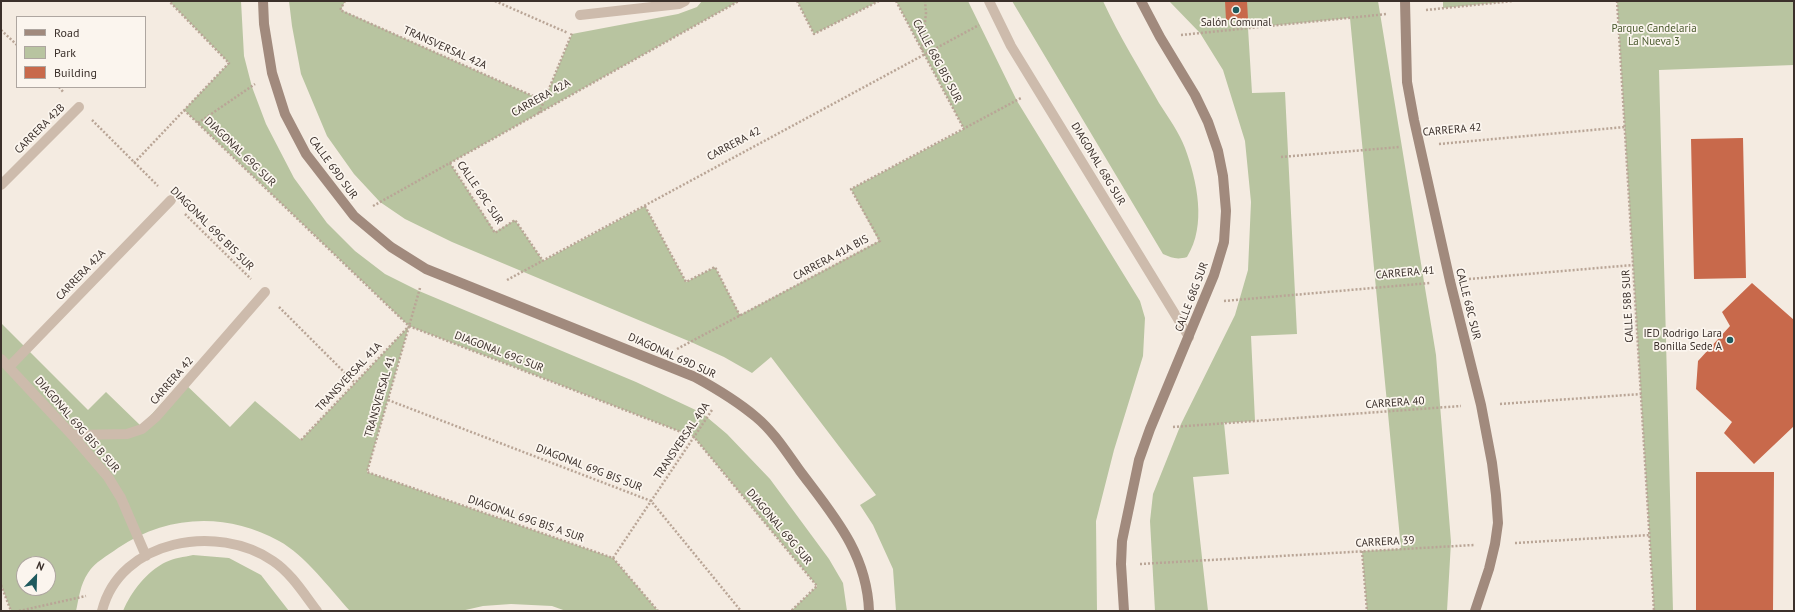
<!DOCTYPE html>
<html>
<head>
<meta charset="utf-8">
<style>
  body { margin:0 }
  #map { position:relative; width:1795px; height:612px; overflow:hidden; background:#f4ebe1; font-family:"PT Sans",sans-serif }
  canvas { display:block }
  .frame { position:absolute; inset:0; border:2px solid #3b302b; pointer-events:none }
  .legend { position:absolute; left:16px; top:16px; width:130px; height:72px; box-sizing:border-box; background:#fbf5ee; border:1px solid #aea6a0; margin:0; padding:5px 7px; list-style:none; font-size:12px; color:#3b302b }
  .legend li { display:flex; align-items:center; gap:8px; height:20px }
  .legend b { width:20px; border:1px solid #aea6a0 }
  .north { position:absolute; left:16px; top:556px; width:40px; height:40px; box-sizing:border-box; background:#fbf5ee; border:1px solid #aea6a0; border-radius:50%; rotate:23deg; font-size:11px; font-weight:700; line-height:16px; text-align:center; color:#3b302b }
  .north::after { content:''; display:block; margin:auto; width:14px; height:18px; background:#1f5a5e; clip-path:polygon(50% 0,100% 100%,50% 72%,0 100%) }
</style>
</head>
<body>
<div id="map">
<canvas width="1795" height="612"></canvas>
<div class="frame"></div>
<ul class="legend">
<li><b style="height:5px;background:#a18a7d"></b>Road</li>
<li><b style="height:11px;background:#b8c4a0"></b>Park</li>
<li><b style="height:11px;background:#c8694b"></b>Building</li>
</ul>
<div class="north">N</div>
</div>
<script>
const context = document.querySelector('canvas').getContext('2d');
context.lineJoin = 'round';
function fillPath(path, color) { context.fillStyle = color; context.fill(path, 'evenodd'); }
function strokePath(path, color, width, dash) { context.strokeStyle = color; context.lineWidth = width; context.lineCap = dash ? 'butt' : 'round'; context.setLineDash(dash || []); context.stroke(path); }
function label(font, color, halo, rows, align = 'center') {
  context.font = font + ' "PT Sans",sans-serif'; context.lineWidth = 3.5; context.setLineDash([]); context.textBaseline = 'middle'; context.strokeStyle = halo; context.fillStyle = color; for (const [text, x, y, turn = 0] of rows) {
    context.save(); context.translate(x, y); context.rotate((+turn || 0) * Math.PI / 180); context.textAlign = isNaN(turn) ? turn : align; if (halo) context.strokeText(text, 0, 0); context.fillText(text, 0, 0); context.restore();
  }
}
fillPath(new Path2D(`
  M169,1H241L244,56L252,87L266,124L294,178L327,223L355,251L385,274L419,291L636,382L702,413L727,434L770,479L829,559L843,583L847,611H791L817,586L694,437L409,326L367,472L613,558L658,611H566L552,606L511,604L483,606L461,611H350C330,589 305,555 279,541C226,512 167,515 118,548C107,556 95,562 88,573C80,585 79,598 76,611H11L1,585V323L88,410L106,392L141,426L182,381L230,427L255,401L301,440L409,326L184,110L229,63ZM24,564H48V588H24Z
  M289,1H345L341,10L544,101L572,34L678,14L697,7L702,1H739L450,163L495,232L515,220L543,261L645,206L686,282L715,267L740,315L879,241L851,189L964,129L896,1H968L1017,101L1140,301L1145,318L1143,356L1114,450L1096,521L1097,611H896L893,569L873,525L860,505L876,495L771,357L752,373L724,357L691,342L452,242L405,219L380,202L354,174L327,136L301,74L292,26Z
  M797,1H879L814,34Z
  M1012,1H1103C1119,36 1140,69 1159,103C1168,117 1179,132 1185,148C1197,181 1207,225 1187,257C1177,260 1172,258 1163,254Z
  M1169,1H1378L1436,355L1451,542L1447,611H1367L1362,551L1401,549L1350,18L1248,28L1252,93L1285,92L1297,334L1251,336L1255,421L1224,423L1229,474L1193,477L1208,611H1155L1150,521L1153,494L1181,424L1235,315L1248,270L1251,202L1245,141L1223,70L1200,33Z
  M1443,1H1513L1443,8Z
  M1617,1H1794V65L1659,70L1673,611H1654Z
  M193,555L229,558L261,575L289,611H123C131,592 147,571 166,562C174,558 184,557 193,555Z`), '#b8c4a0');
fillPath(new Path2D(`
  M1225,1H1247L1248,19L1226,20Z
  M1743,138L1746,278L1694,279L1691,139Z
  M1752,283L1794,320V426L1754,464L1724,433L1732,422L1696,389L1698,361L1730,326L1722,312Z
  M1696,472H1774L1773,611H1696Z`), '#c8694b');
strokePath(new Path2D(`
  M345,1L340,10L544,101
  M495,1L568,33
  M797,1L814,34L879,1
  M896,1L964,129
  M1617,1L1654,611
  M1426,10L1513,1
  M1,30L17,45
  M1181,35L1387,14
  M922,50L926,13L925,1
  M59,87L64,93
  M184,110L409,326L694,437L817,586L791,611
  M539,113L572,33
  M92,120L158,186
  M198,123L255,84
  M1439,144L1625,127
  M1281,157L1400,147
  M134,163L229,63L169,1
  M450,163L495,233L515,220L543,261
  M373,206L739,1
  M645,206L686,282L715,267L740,316
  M185,214L251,279
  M1469,279L1633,265
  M507,280L979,25
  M420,288L367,472L613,558L658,611
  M1224,301L1430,283
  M279,307L355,383
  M677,349L880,241L851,189L1021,98
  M388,400L651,501L741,611
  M1500,404L1641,394
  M1173,427L1461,406
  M301,440L409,326
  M1515,543L1650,535
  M1362,551L1367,611
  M613,558L712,410
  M1140,564L1474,545
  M1,585L11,611
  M19,611L86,596`), '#b9a596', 2.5, [2, 2]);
strokePath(new Path2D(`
  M989,1L1011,46L1189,337
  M580,15L679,4L685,1
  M1,185L79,107
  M1,359L72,435L108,477L121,498L146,556
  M9,367L171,200
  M72,435L127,434L142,429L156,417L265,292
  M102,611C120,539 218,523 273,561C291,573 304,594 317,611`), '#cdbbac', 10);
strokePath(new Path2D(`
  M263,1L264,24L272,73L285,114L306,154L354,216L391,247L426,269L695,377C717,389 737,401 756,417C774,432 787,453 800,471C833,515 867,553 869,611
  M1405,1L1407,82L1414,120L1450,281L1481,405L1492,463L1496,495L1498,523L1495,544L1489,569L1475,611
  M1124,611L1121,564L1122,541L1139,460L1150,429L1214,275L1224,242L1226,211L1223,176L1218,151L1208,122L1195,95L1160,37L1141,1`), '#a18a7d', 10);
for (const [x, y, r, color] of [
  [1236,10,4,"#1f5a5e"],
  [1730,340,4,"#1f5a5e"]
]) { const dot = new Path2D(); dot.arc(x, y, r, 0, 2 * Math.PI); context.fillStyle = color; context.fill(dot); strokePath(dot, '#fbf5ee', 1.5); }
label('11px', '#3b302b', '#fbf5ee', [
  ["Salón Comunal",1236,23],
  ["IED Rodrigo Lara",1722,334,"right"],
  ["Bonilla Sede A",1722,347,"right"]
]);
label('11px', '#4a5a2e', '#fbf5ee', [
  ["Parque Candelaria",1654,29],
  ["La Nueva 3",1654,42]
]);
label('11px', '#3b302b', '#fbf5ee', [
  ["TRANSVERSAL 42A",445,48,24],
  ["CALLE 68G BIS SUR",937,61,62],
  ["CARRERA 42A",541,98,-29],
  ["CARRERA 42B",40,129,-45],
  ["CARRERA 42",1452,130,-5],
  ["CARRERA 42",734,144,-28],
  ["DIAGONAL 69G SUR",240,152,44],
  ["DIAGONAL 68G SUR",1098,164,59],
  ["CALLE 69D SUR",333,168,54],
  ["CALLE 69C SUR",480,193,56],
  ["DIAGONAL 69G BIS SUR",212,229,45],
  ["CARRERA 41A BIS",831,258,-28],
  ["CARRERA 41",1405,273,-5],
  ["CARRERA 42A",81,275,-46],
  ["CALLE 68G SUR",1192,297,-69],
  ["CALLE 68C SUR",1468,304,76],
  ["CALLE 58B SUR",1628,306,-93],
  ["DIAGONAL 69G SUR",499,352,21],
  ["DIAGONAL 69D SUR",672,356,24],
  ["TRANSVERSAL 41A",349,377,-47],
  ["CARRERA 42",172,381,-49],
  ["TRANSVERSAL 41",380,397,-74],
  ["CARRERA 40",1395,403,-4],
  ["DIAGONAL 69G BIS B SUR",77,425,49],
  ["TRANSVERSAL 40A",682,441,-56],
  ["DIAGONAL 69G BIS SUR",589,468,21],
  ["DIAGONAL 69G BIS A SUR",526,519,19],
  ["DIAGONAL 69G SUR",779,527,50],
  ["CARRERA 39",1385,542,-3]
]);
</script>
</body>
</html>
